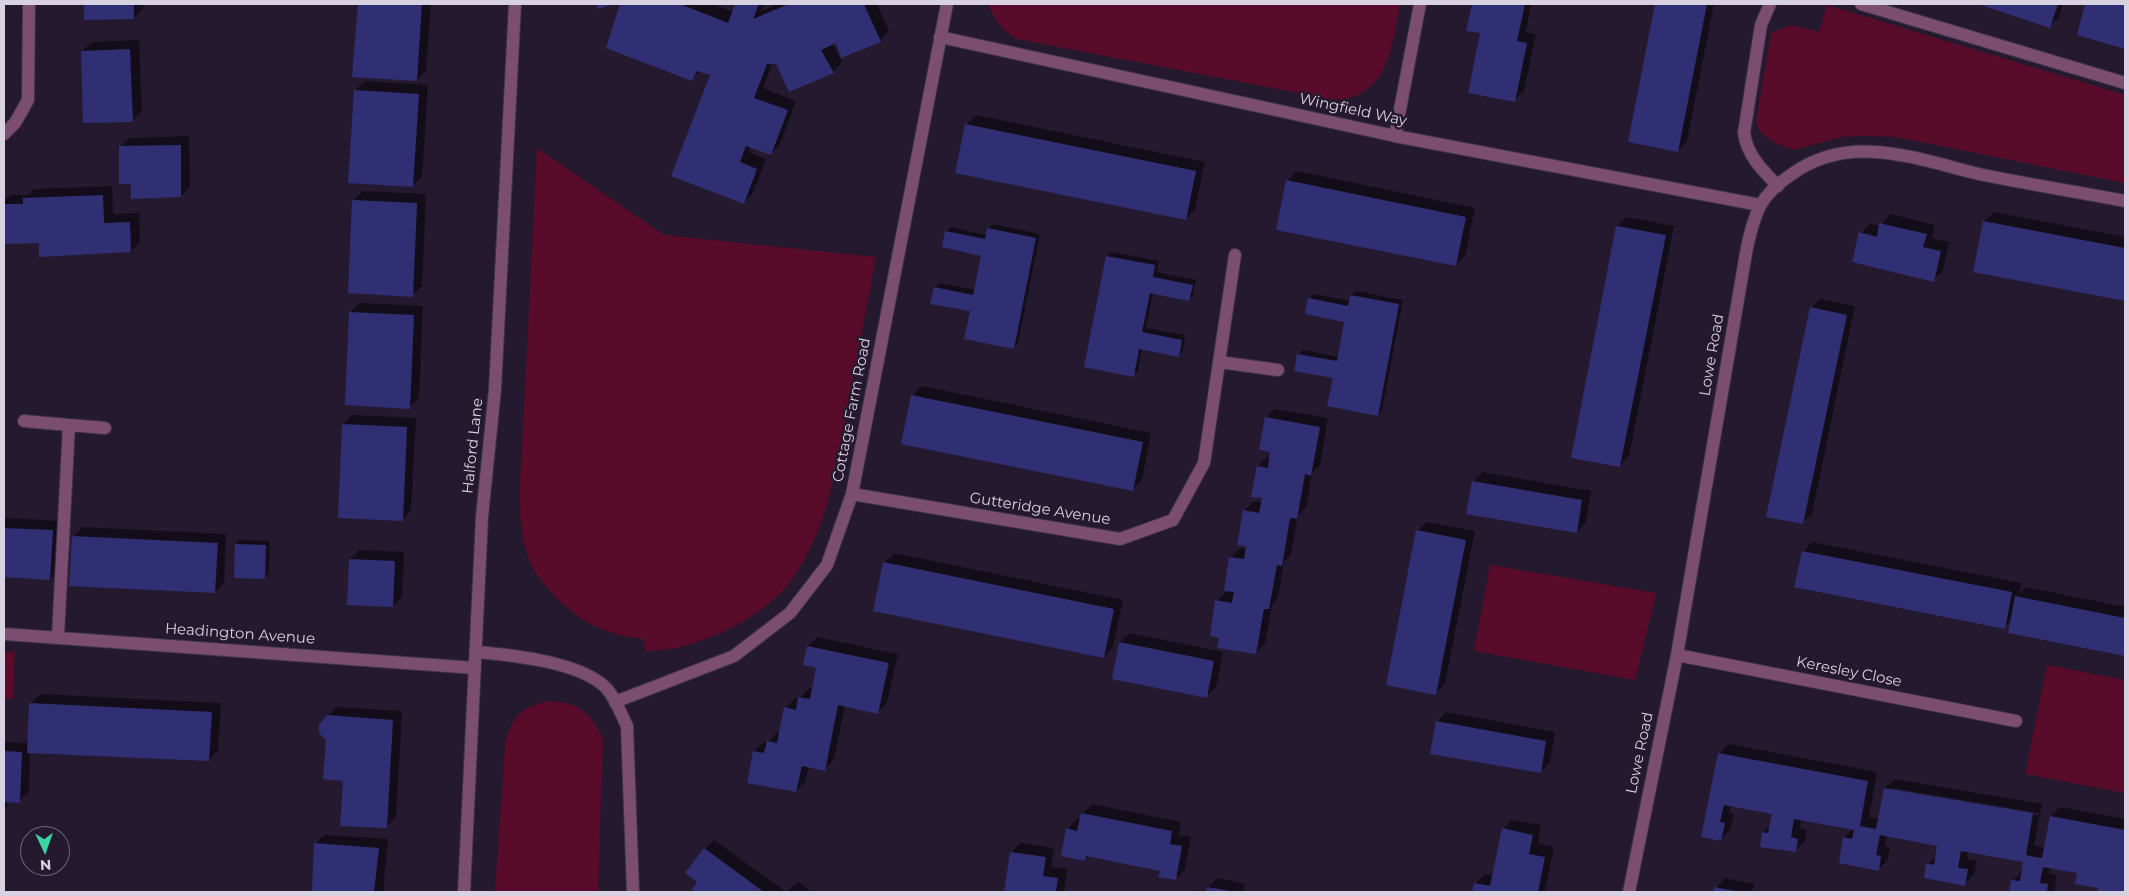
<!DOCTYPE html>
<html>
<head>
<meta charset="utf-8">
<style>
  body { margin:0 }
  #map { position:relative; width:2129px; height:896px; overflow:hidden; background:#25192f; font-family:Montserrat,sans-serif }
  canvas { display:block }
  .frame { position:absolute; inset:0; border:5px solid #d8d1e0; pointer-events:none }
  .north { position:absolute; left:20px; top:826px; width:50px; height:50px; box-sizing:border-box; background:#25192f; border:1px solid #6d6376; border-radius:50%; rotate:177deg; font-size:14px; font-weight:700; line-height:20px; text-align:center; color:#d8d1e0 }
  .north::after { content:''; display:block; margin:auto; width:18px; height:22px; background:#3bd4a4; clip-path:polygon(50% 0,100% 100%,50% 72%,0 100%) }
</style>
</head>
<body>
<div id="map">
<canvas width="2129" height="896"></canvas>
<div class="frame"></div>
<div class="north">N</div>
</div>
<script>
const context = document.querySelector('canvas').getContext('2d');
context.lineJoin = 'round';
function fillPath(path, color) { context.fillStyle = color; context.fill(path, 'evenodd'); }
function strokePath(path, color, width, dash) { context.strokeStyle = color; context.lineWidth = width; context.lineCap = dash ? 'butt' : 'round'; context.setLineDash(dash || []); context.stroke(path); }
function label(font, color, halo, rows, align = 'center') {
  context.font = font + ' Montserrat,sans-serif'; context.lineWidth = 5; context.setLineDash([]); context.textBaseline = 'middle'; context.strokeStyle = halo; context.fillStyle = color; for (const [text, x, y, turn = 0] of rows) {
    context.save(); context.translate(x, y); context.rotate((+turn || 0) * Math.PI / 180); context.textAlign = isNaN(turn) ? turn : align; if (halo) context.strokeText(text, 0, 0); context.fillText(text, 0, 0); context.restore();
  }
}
fillPath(new Path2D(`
  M988,4H1400C1392,45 1389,97 1335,100L1017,39C1003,31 994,20 988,4Z
  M1827,5L2125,95V183L1896,137L1868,136L1841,137L1794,150L1775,143L1760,132L1756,123L1771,33L1792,25L1819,32Z
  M537,148L664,235L876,257L835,474C826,512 811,558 785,588C760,617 716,638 680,647C669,650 657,650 646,652L643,639C603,634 579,622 551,592C540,580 532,569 527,554C520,532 520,508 520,486Z
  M1490,565L1656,593L1635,680L1474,651Z
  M4,651L15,652L13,699H4Z
  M2047,665L2125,680V793L2025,774Z
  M549,701C579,703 589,711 603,738L598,892H495L505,744C513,715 520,708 549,701Z`), '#590b2a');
fillPath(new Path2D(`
  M85,4H143V8L134,18H86Z
  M359,4H431L426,70L417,80L354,76Z
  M622,4H712L733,12L736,4H764L761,11L778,4H877L889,31L880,41H836L832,43L842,62L833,72L773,62L763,88L796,101L780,144L770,154L751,146L749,152L766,159L753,193L744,203L712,75L701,71L692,79L607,47Z
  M1473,4H1531L1526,32L1536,34L1524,91L1514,100L1481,32L1468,30Z
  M1657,4H1714L1687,141L1677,151L1629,141Z
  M1982,4H2063L2059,17L2049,26Z
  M2087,4H2125V48L2078,35Z
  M139,40L142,111L132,121L82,51L92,42Z
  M365,81L428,85L422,177L412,186L349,182L355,90Z
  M976,115L1205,162L1195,209L1186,218L966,125Z
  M189,136L190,187L181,196L132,183L120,147L129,138Z
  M1297,171L1475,208L1465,256L1456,265L1287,181Z
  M112,186L113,214L139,213L140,242L131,251L41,242L4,243V200L11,195H28L34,189Z
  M363,191L426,194L422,286L412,295L353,200Z
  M1994,212L2125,237V299L1975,271L1984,221Z
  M1890,214L1935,225L1932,238L1949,242L1943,271L1933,280L1861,233L1870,224L1880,226Z
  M1626,217L1674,226L1629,456L1620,466L1617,226Z
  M993,224L1040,234L1018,343L1014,348L971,310L935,287L940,283L976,290L982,255L946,232L951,227L987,235L988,229Z
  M1111,252L1159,261L1157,272L1196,280L1193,295L1189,300L1153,293L1146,328L1185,335L1183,351L1178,356L1142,348L1138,371L1133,376L1107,256Z
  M1356,291L1403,300L1382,410L1377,415L1334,377L1298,354L1303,350L1339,357L1346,321L1309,299L1314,294L1350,301L1351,295Z
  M1820,299L1855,306L1812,514L1802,523L1811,308Z
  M360,303L423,306L419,398L409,407L346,404L350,312Z
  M922,386L1151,433L1142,480L1132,490L903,443L913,395Z
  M1275,409L1328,418L1320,465L1312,473L1306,508L1298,515L1291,555L1284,562L1278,598L1272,604L1265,644L1256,653L1221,637L1217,601L1227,590L1230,558L1240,548L1247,549L1248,545L1239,544L1245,510L1254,501L1262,502L1263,497L1258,466L1267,457L1271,458L1266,418Z
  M352,415L416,418L411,510L402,520L343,424Z
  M1482,472L1591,491L1586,522L1576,532L1473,482Z
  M4,518L61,521L59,569L50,579L4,576Z
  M1427,522L1475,531L1445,684L1435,693L1417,531Z
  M83,527L226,534L224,583L215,592L73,537Z
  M240,540L270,541L269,573L264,578L236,544Z
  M1812,542L2021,583L2019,594L2026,587L2125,607V655L2010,632L2012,620L2004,627L1803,552Z
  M359,550L404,552L402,597L393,606L349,604L350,559Z
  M894,553L1123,600L1113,647L1104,657L884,563Z
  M1130,633L1223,652L1216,687L1206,696L1113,678L1120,642Z
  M817,637L898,654L887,703L878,712L845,706L834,760L824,769L809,766L805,782L796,791L754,751L764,742L768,743L777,732L780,733L786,708L795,698L799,699L809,688L813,689L818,668L808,646Z
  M40,694L221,703L218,750L209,760L30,752L29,792L19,801H8L7,806L4,810V742L28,743L30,704Z
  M337,707L402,711L396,817L386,827L344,779L328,716Z
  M1446,712L1555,732L1550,763L1540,772L1437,722Z
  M1729,744L1877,772L1869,817L1880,819L1885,788L1895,779L2042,804L2034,845L2045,848L2051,816L2060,807L2125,819V892H2097L2099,887L2079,872L2050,867L2049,874L2057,875L2054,892H2010L2012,881L2022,871L2025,861L1968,851L1967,859L1977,860L1974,875L1964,884L1928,864L1937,855L1938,845L1887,835L1885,846L1890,847L1888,860L1878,869L1844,838L1853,829L1801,819L1800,828L1807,830L1805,841L1796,850L1761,846L1764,832L1771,825L1773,813L1731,805L1729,813L1734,814L1730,830L1721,839L1703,836L1719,754ZM1891,788L2039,813V815L1891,790Z
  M1092,804L1181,822L1178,835L1191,837L1185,870L1175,879L1162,870L1089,855L1085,860L1067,829L1077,819L1081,820L1082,814Z
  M1512,820L1541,825L1538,844L1554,847L1545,892H1474L1475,884L1485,874L1494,876L1503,829Z
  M325,835L388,839L383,892H313L315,844Z
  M714,840L786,892H697L693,889L699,882L705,849Z
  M1021,843L1054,848L1051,867L1067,869L1064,892H1005L1011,852Z
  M1218,878L1245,884L1243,892H1196L1198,890L1207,892L1208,887Z
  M1725,878L1754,884L1752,892H1715L1716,888Z
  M798,881L812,892H787Z`), '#0007');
fillPath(new Path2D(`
  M84,4H134V19L84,20Z
  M358,4H422L417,81L352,77Z
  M596,4H614L598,9Z
  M620,4H680L728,23L735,4H759L753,19L789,4H864L881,42L841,58L836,43L821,50L834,73L789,92L776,64H767L754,98L788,110L771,155L746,146L740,162L757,169L744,204L671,176L710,75L697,71L692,81L606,48Z
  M1472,4H1525L1517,41L1527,43L1515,102L1468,93L1480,33L1466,31Z
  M1655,4H1707L1678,152L1628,142Z
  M1978,4H2058L2050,28Z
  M2085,4H2125V49L2077,35Z
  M130,49L133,122L83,123L81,51Z
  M354,90L419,94L413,187L348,183Z
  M965,124L1196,171L1186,220L955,173Z
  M181,145V197L131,199V184H119V146Z
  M1286,180L1466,217L1456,266L1276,230Z
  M103,195L104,223L130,222L131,252L39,257V243L4,244V204H23V198Z
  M352,200L417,203L413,297L348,293Z
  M1983,221L2125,248V301L1973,272Z
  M1879,223L1927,234L1923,247L1941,251L1934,282L1852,262L1859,232L1877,237Z
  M1616,226L1666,235L1620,467L1571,458Z
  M987,228L1036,238L1014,349L964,339L970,311L930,304L934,287L973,295L981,256L942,247L945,231L985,239Z
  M1106,256L1155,265L1153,277L1193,285L1189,301L1150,293L1142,332L1182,340L1179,357L1139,349L1134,377L1084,367Z
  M1350,295L1399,304L1378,416L1327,406L1333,378L1294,371L1297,354L1337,361L1344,322L1305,314L1308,298L1348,306Z
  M1810,307L1847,315L1803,524L1766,517Z
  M349,312L414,315L410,409L345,405Z
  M911,395L1143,442L1133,491L901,444Z
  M1265,417L1320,427L1311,476L1305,474L1297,519L1290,518L1282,566L1277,565L1269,609H1264L1256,654L1217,648L1219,638L1210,636L1215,600L1232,603L1234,592L1224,591L1229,557L1244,559L1246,546L1237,545L1243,510L1259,513L1262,498L1251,497L1257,466L1268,468L1270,452L1259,450Z
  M342,424L407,427L403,521L338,518Z
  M1472,481L1582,500L1577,533L1466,514Z
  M4,528L53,530L50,580L4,577Z
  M1416,530L1466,540L1436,695L1386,685Z
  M72,536L218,543L215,593L69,586Z
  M235,544L266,545L265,579L234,578Z
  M1802,551L2012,592L2005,629L1794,587Z
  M349,559L395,561L393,607L347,605Z
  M883,562L1114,609L1104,658L873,611Z
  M2015,596L2125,618V656L2008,633Z
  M1119,642L1214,661L1207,698L1112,679Z
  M807,646L889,663L878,714L838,705L825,771L802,766L796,792L747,783L753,751L764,753L767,741L777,743L784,707L796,710L798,697L810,699L816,668L803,665Z
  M29,703L212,712L209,761L27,753Z
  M327,715L393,720L387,828L340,826L343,781L323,779L326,740L319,733V725Z
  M1436,721L1546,741L1541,773L1430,754Z
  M4,751L22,752L20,803L4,802Z
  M1718,753L1868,781L1860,826L1876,829L1884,788L2033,813L2026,855L2035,857L2042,858L2050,816L2125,830V892H2097L2098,888L2075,884L2077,873L2043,867L2040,883L2048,884L2047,892H2009L2011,880L2020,881L2023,862L1961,851L1958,868L1968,869L1965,886L1924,878L1926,863L1934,865L1937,846L1880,835L1876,855L1881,856L1879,871L1839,863L1843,837L1852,839L1854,830L1794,819L1791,837L1798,839L1796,852L1760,847L1762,832L1768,833L1772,814L1724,805L1720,822L1725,823L1721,841L1701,837Z
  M1081,813L1172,831L1170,844L1182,846L1176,880L1158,877L1160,871L1086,856L1085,861L1061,856L1066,828L1077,831Z
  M1502,828L1533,835L1529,854L1545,857L1538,892H1472L1474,883L1490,886Z
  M314,843L379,848L374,892H312Z
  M704,848L764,892H695L692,890L697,882L685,873Z
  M1010,852L1046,857L1043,876L1058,878L1056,892H1004Z
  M1207,887L1230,891V892H1206Z
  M1714,887L1736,891V892H1713Z`), '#302f73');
const service = new Path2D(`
  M1770,4L1761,25L1744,133C1747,155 1762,170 1778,186
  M1861,4L2125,83
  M24,421L69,425L58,636
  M69,425L105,428`);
const minor = new Path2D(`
  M940,37L1395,136L1760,205
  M4,134L15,123L28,100L29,4
  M1395,136L1420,4
  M1219,362L1278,370
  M852,494L1120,539L1173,520L1204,463L1235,255
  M4,634L475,668
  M477,652C511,655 583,662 607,689C616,699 621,714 627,726L633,892
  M1677,655L2016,721
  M615,702L734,656L790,613L827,565L852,494L947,4
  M464,892L482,517L495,389L515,4
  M1629,892L1677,655L1746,253C1749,237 1753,220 1760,206C1767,193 1780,182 1792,174C1851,132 1916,159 1979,174C2027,184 2077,192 2125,201`);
strokePath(service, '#3e3348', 14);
strokePath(minor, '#3e3348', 14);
strokePath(service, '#7b4e71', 12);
strokePath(minor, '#7b4e71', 12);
label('15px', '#d8d1e0', '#25192f', [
  ["Wingfield Way",1353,110,12],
  ["Lowe Road",1712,355,-80],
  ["Cottage Farm Road",852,410,-79],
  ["Halford Lane",473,446,-84],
  ["Gutteridge Avenue",1040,509,9],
  ["Headington Avenue",240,634,4],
  ["Keresley Close",1849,672,11],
  ["Lowe Road",1640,753,-78]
]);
</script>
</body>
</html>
